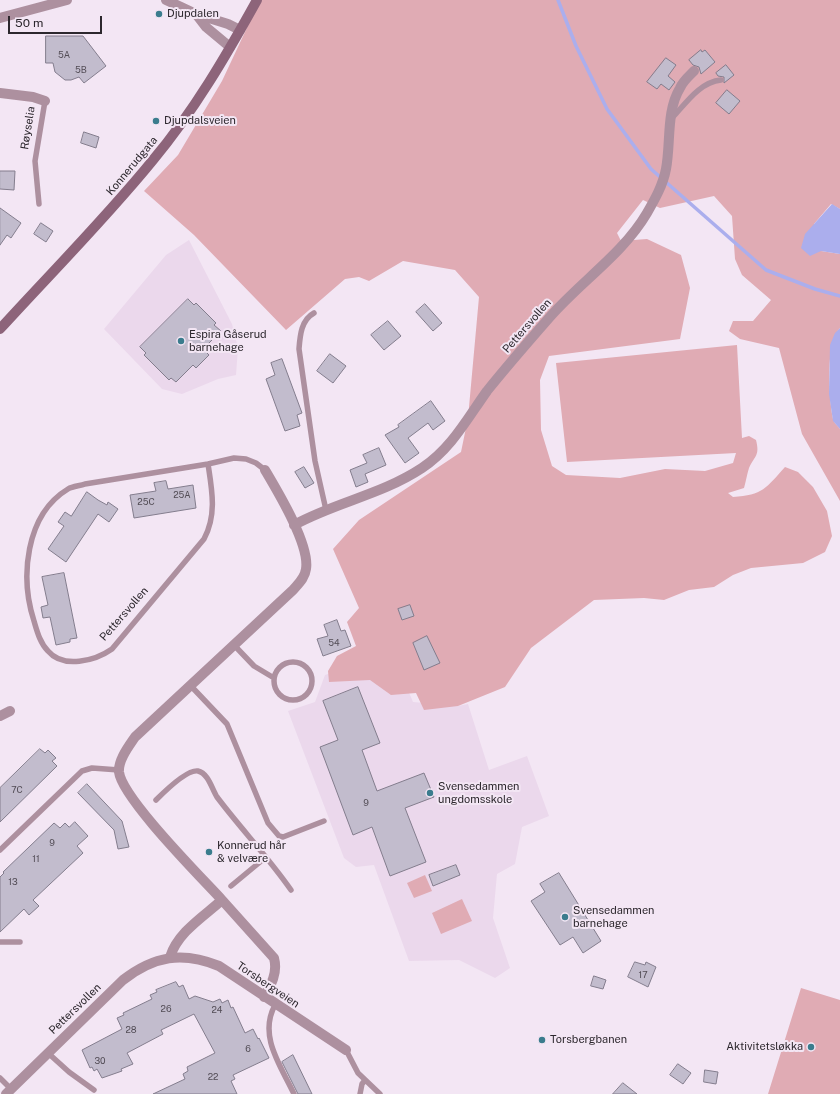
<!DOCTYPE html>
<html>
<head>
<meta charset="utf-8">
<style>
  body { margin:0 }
  #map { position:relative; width:840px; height:1094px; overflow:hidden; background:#f3e6f4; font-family:"Public Sans",sans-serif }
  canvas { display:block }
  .scale { position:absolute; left:8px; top:16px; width:94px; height:18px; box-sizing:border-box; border:2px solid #2c272d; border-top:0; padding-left:5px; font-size:12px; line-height:14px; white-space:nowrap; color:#2c272d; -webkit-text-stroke:3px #f3e6f4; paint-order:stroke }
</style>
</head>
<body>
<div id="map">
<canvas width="840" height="1094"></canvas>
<div class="scale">50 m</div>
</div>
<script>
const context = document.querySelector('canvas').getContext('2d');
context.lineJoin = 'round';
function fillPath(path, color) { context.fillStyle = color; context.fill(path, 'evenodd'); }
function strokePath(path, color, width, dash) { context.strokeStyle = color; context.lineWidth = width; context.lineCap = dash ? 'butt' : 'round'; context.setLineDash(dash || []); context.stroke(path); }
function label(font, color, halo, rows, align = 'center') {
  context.font = font + ' "Public Sans",sans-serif'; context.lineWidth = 4; context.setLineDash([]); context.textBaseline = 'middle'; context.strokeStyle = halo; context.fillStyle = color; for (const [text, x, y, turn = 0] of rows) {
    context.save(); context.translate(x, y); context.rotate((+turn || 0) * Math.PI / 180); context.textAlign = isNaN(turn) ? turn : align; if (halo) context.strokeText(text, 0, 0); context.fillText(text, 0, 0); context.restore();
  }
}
fillPath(new Path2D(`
  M189,240L232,324L238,348L236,375L218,379L182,394L162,389L104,329L166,255Z
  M392,652L413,702L458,706L468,704L489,770L527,756L549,816L522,827L515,864L497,874L493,918L510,968L495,978L459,960L409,961L374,865L356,867L344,858L288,711L315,702L325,675Z`), '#ebd8ec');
fillPath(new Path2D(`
  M260,0H840V209L831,204L814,224L821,251L840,254V328C825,343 829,398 833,419C834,423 838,426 840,429V501L802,434L779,348L740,339L729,331L733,321H753L771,300L742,275L735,259L732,216L714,196L660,208L643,200L617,233L621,241L647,239L681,255L690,288L680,339L549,356L540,380L541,430L552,466L566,475L620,478L665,469L705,471L733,463L736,453L567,462L556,363L737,345L742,438L749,436L756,440C760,456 755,455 749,468C747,474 746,481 744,488L728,493L733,497C763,495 766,488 785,467L798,472L813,487L827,511L832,536L825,552L803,563L751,568L733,575L714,587L689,590L664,600L644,598L594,600L531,648L505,687L458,706L424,710L416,693L391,695L370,680L329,682L328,671L337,656L356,646L347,622L359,608L333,549L359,520L461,452L468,418L479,297L455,270L403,261L369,281L359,277L345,279L286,330L194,235L144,191L178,155L222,81Z
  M425,875L432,891L414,898L407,883Z
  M462,899L472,921L441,934L432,913Z
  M801,988L840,1000V1094H768Z`), '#e0abb4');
fillPath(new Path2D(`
  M832,204L840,209V254L821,251L810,256L801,248L805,234Z
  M840,328V429L833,421L829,394L830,345L835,333Z`), '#abaeed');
strokePath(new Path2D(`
  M558,0L576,46L607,109L651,169L766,270L815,289L840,296`), '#abaeed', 3.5);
const building = new Path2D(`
  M46,36H83L106,66L84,83L79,77L71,80H65L55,72L53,63H46Z
  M701,50L702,52L705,50L715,62L701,74L699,67L693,65L689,60Z
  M666,58L676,65L668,76L675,82L669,90L661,84L657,89L647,82Z
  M726,65L734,75L724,83V77L718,76L716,73Z
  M727,90L740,101L729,114L716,103Z
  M84,132L99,137L96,148L81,143Z
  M0,171H15L14,190L0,189Z
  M0,208L21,223L11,238L7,235L0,245Z
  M41,223L53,231L46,242L34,234Z
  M188,299L194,305L196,303L216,323L214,325L221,331L203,349L209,355L196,368L193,365L176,382L171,378L169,380L144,355L146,353L140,347Z
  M425,304L442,323L433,331L416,312Z
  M388,321L401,336L384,350L371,335Z
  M330,354L346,366L333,383L317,371Z
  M282,359L302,413L297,415L300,426L285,431L266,379L275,375L271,363Z
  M431,401L445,421L433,430L428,423L408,438L419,453L405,463L385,435L399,427L398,425Z
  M379,448L386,465L365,474L368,482L356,487L350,470L367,463L363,455Z
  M304,467L314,483L305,488L295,472Z
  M166,481L168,489L193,485L196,508L134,518L130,495L156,491L154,483Z
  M87,492L98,500L107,505L108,502L118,509L109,522L98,514L66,562L48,549L64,526L58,522L65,512L71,516Z
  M64,573L77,638L70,639V642L56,645L50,617L43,618L41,607L48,605L42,577Z
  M410,605L414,616L402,620L398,609Z
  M337,620L341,631L345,630L351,646L323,656L317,639L328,636L324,625Z
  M427,636L440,663L424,670L413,643Z
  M358,687L380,743L362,750L377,791L424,773L434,797L405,808L426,862L390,876L372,827L353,835L320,747L338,740L323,701Z
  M40,749L45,753L48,750L56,758L52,761L57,766L0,822V788Z
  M87,784L122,821L129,847L118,849L114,830L78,793Z
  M75,822L88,836L77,846L83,853L33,900L39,906L29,915L24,909L0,932V877L4,873L3,872L54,823L60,828L65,823L69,827Z
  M456,865L460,875L433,886L429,875Z
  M559,873L601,941L583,953L573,937L560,945L531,901L545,892L540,884Z
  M635,962L645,965L646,962L656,967L648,987L628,977Z
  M594,976L606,980L603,989L591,986Z
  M176,982L179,987L183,985L189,999L195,996L213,1002L220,999L222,1003L228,1000L231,1008L233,1007L245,1033L253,1029L258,1039L259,1038L269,1058L233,1075L235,1079L231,1081L237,1094H153L185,1079L183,1074L188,1071L187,1067L215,1053L194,1014L161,1030L163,1034L127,1053L133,1064L121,1069L122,1071L102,1078L97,1069L94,1071L92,1067L90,1068L82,1050L122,1029L117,1018L124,1015L123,1013L152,999L150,995L157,992L156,990Z
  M293,1055L312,1094H298L282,1062Z
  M678,1064L691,1073L683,1084L670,1075Z
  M705,1070L718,1072L716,1084L704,1082Z
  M623,1083L637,1094H613Z`);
fillPath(building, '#c2bccd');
strokePath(building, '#837d8d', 1);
strokePath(new Path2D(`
  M673,117C686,103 700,82 721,80
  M39,204L35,161L45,101
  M314,313C301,320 300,336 299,349L315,461L326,510
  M208,464C212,490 217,515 204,539L112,649C95,661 63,669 48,651C40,643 37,631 34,621C20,578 25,515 68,489C73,486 80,486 85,484L208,464L234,458L246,459L256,463L265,470
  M233,644L254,666L274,678
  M274 681a19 19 0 1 1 38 0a19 19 0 1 1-38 0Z
  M190,685L227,724L268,823L279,836L283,837L324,821
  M156,800C163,793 187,769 198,771C208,773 212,789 217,797C241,829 269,858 291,890
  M0,850L82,771L92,768L119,770
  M231,886L266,857
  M0,942H20
  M275,1005C258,1036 281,1066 294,1094
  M346,1050L358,1073L380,1094
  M48,1053L69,1072L94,1090
  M0,1078L11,1089
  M360,1094L362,1084L365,1080`), '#ad909f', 5.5);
strokePath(new Path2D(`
  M0,93L33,97L45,101
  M294,525C336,502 381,495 422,468C451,449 467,419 487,391C507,366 528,342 549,318C580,282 623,254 647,213C655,199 663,185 666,169C671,143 666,111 680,88C683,81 689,76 694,71
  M0,716L10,711
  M222,900L274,958C278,973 271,985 264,997
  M170,957C178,932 203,917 222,900C201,877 122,798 119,772C118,760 129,746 135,737L293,590C298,584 305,578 306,569C310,545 278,492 265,470
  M6,1094L123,980C154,956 182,951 219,966L346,1050`), '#ad909f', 10);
strokePath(new Path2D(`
  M166,0L196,14L228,24L240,30
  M196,14L206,27L230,47
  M0,18L67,0`), '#ad909f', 10);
strokePath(new Path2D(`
  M0,329C51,273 105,219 153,160C194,111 226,56 257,0`), '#8d647a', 10);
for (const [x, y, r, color] of [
  [159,14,4,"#3a7c8d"],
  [156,121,4,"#3a7c8d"],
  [181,341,4,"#3a7c8d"],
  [430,793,4,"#3a7c8d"],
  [209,852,4,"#3a7c8d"],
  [565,917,4,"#3a7c8d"],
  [542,1040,4,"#3a7c8d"],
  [811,1047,4,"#3a7c8d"]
]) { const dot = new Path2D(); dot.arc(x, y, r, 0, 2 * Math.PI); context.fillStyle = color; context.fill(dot); strokePath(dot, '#f3e6f4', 1.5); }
label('9px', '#524c55', null, [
  ["5A",64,55],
  ["5B",81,70],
  ["25A",182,495],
  ["25C",146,502],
  ["54",334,643],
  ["7C",17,790],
  ["9",366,803],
  ["9",52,843],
  ["11",36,859],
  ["13",13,882],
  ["17",643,975],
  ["26",166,1009],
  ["24",217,1010],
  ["28",131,1030],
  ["6",248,1049],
  ["30",100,1061],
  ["22",213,1077]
]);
label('11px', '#2c272d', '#f3e6f4', [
  ["Djupdalen",167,14],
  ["Djupdalsveien",164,121],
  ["Espira Gåserud",189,335],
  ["barnehage",189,348],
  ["Svensedammen",438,787],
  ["ungdomsskole",438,800],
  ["Konnerud hår",217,846],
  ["& velvære",217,859],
  ["Svensedammen",573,911],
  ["barnehage",573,924],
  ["Torsbergbanen",550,1040],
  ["Aktivitetsløkka",803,1047,"right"]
], 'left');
label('11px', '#2c272d', '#f3e6f4', [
  ["Røyselia",28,128,-81],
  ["Konnerudgata",132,166,-50],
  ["Pettersvollen",527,326,-49],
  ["Pettersvollen",124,614,-49],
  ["Torsbergveien",268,985,34],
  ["Pettersvollen",75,1009,-44]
]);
</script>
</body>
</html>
